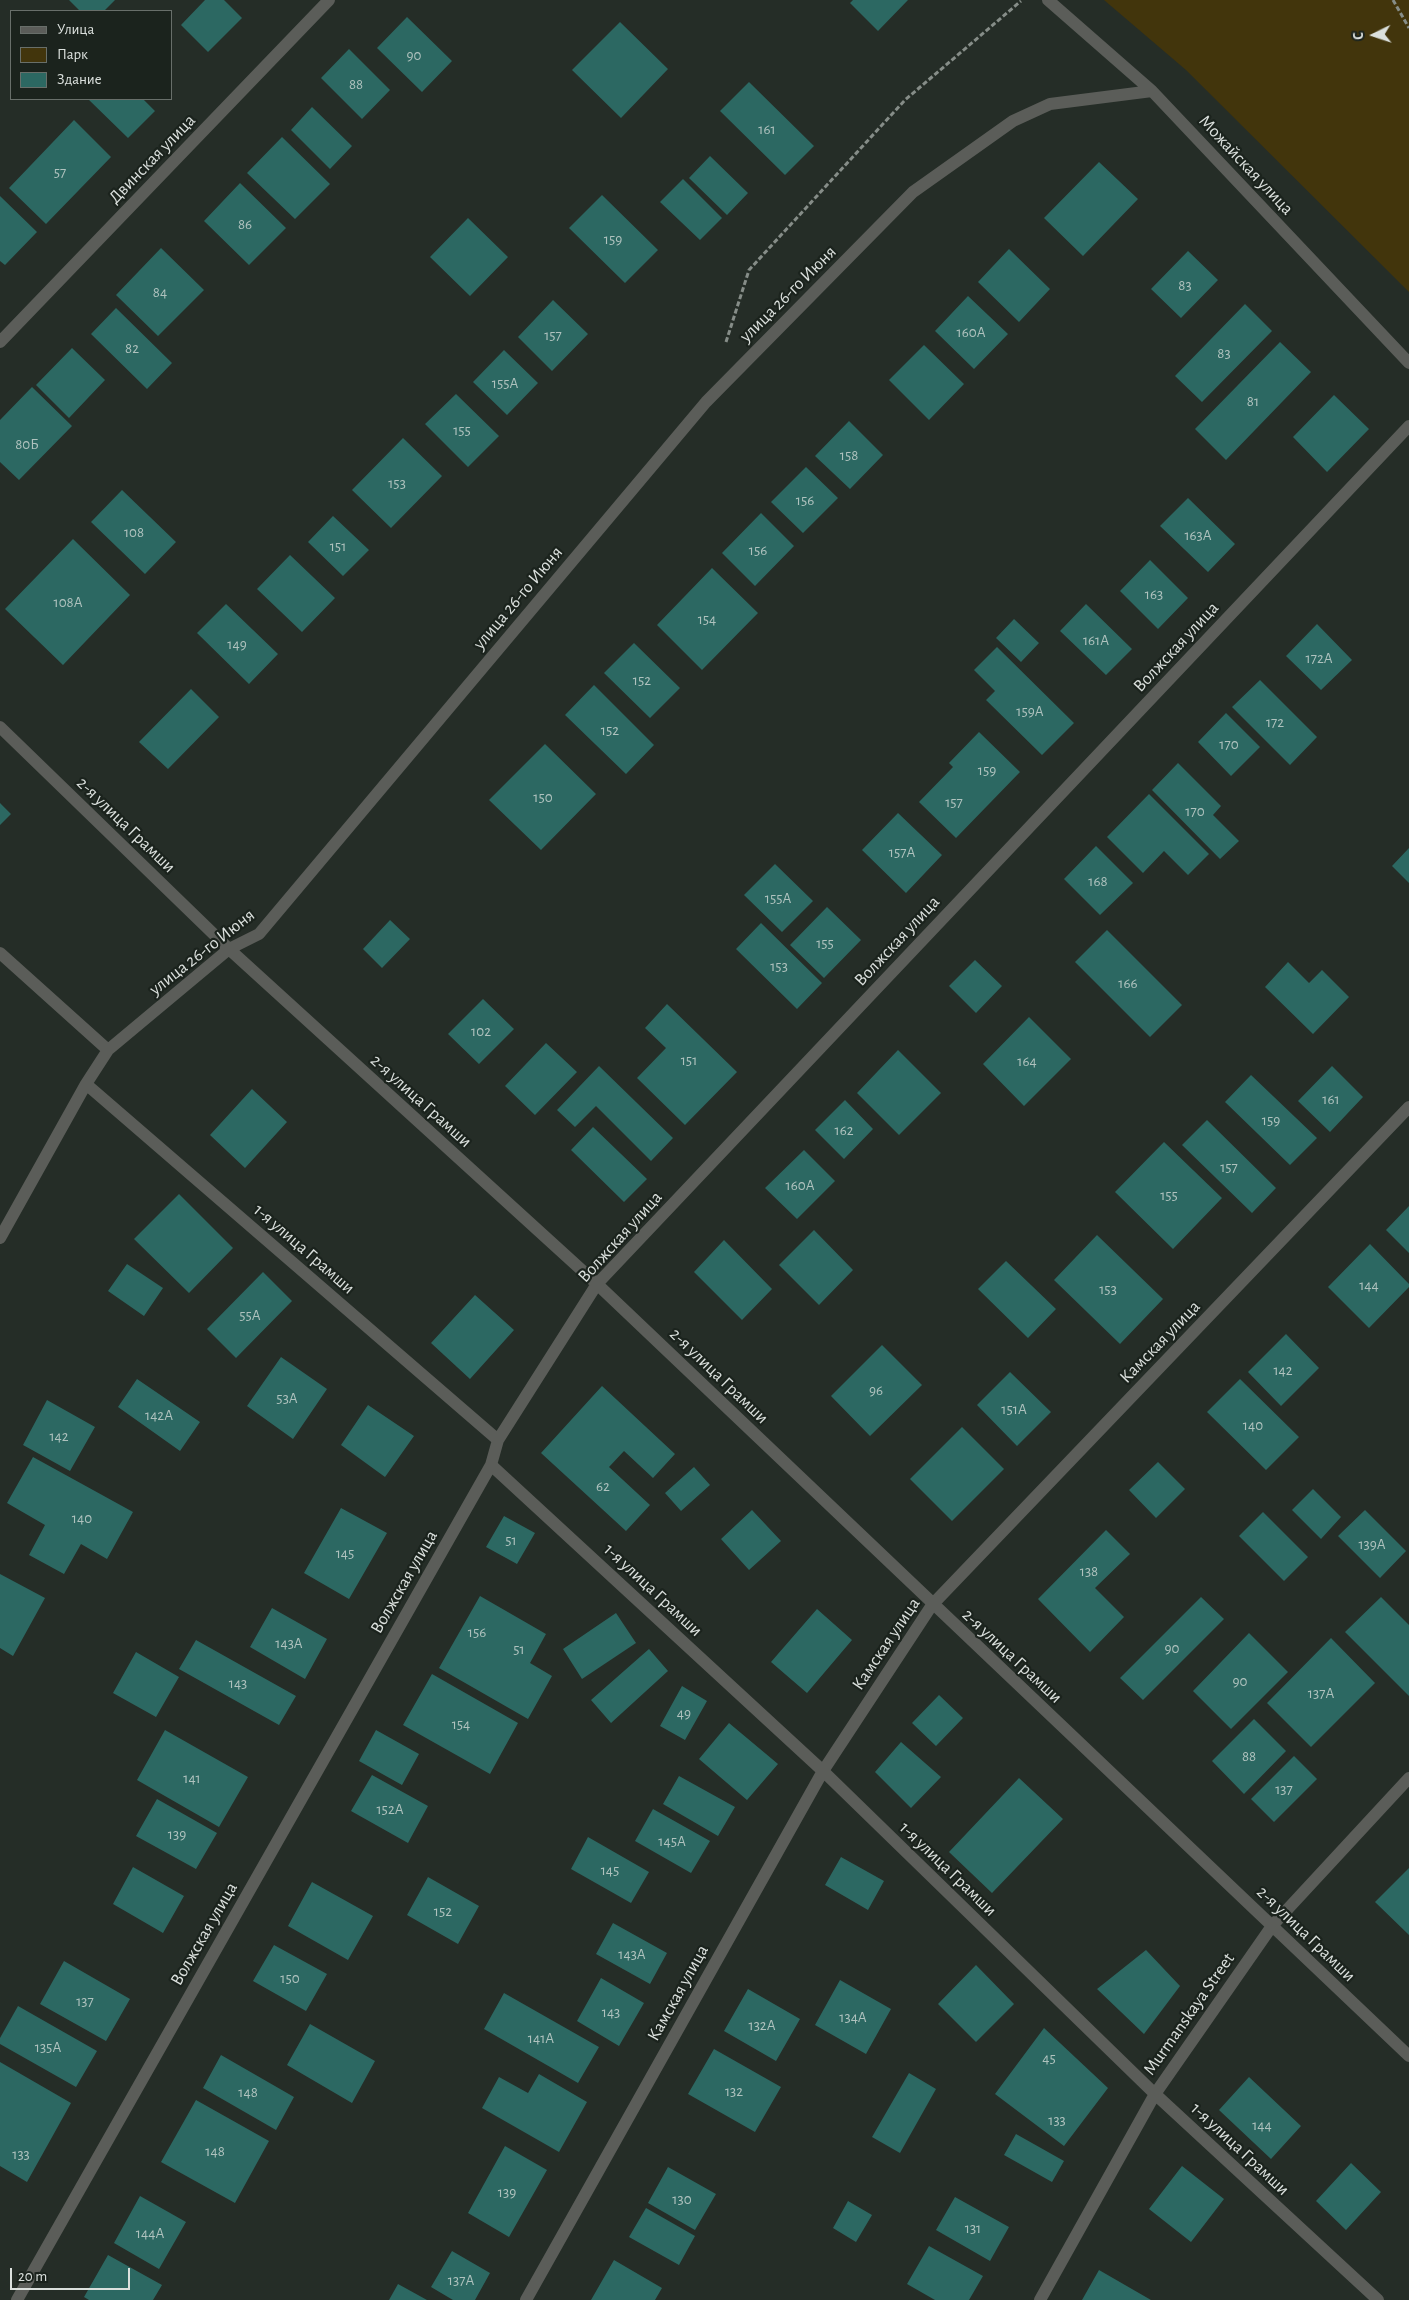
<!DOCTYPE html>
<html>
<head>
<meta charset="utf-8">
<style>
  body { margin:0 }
  #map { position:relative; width:1409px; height:2300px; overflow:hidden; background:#252d27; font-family:"Alegreya Sans",sans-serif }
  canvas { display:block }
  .legend { position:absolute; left:10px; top:10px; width:162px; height:90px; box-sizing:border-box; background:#1b231d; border:1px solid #686f6a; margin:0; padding:6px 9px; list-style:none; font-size:15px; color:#dbe0dd }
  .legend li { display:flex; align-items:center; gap:10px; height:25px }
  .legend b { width:25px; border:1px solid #686f6a }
  .north { position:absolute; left:1349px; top:10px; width:50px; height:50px; -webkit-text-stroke:4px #1b231d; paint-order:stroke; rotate:266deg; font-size:14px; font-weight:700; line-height:20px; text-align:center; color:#dbe0dd }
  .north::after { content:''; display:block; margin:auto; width:18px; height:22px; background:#dbe0dd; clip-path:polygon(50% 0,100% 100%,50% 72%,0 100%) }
  .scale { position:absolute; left:10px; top:2268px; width:120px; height:22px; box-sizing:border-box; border:2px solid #dbe0dd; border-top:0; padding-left:6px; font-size:15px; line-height:18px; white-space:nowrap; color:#dbe0dd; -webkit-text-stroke:4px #1b231d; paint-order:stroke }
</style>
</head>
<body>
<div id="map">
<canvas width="1409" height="2300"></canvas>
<ul class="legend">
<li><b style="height:6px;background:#5b5d59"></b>Улица</li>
<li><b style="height:14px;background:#42350c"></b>Парк</li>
<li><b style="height:14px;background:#2c6862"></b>Здание</li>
</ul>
<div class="north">С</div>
<div class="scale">20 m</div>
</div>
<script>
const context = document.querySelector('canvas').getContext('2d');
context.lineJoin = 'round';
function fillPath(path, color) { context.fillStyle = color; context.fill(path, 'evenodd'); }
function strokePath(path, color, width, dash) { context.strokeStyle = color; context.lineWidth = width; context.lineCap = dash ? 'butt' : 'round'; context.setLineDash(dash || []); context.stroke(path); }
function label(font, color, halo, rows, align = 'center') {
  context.font = font + ' "Alegreya Sans",sans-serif'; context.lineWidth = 4.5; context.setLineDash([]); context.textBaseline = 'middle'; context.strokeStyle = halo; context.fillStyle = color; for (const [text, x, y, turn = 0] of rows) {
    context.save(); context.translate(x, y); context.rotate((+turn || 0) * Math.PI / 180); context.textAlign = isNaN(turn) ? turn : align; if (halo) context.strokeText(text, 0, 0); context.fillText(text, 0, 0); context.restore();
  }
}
fillPath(new Path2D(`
  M1104,0H1409V292L1186,70Z`), '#42350c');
fillPath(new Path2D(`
  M69,0H115L104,11H80Z
  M205,0H224L242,18L208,52L181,25Z
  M853,0H908L878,31L850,3Z
  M407,17L452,61L422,92L377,48Z
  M620,22L668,69L621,118L572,70Z
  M349,49L390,90L362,119L321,78Z
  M749,82L814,146L785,175L720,111Z
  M88,99H143L155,111L128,138Z
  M312,107L352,146L330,169L291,130Z
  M74,120L111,157L46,224L9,188Z
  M282,137L330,184L295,219L247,173Z
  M710,156L748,193L727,215L689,178Z
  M1099,162L1138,199L1083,256L1044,218Z
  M683,179L722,218L700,240L660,202Z
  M240,183L286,228L249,265L204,221Z
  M602,195L658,250L625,283L569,228Z
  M0,196L37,232L5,265L0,261Z
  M468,218L508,257L470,296L430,257Z
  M161,248L204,290L158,336L116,295Z
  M1009,249L1050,289L1019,322L978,282Z
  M1188,251L1218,280L1181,318L1151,289Z
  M968,296L1008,334L974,369L935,331Z
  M553,300L588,334L552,371L518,337Z
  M1245,304L1272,331L1202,402L1175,376Z
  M116,308L172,363L147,389L91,334Z
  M1280,342L1311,372L1226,460L1195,429Z
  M924,345L964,384L929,420L889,380Z
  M72,348L105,380L69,418L36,385Z
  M504,350L538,383L507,415L473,382Z
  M32,387L72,426L19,480L0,462V420Z
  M456,394L499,436L468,467L425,424Z
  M1334,395L1369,429L1327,472L1293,437Z
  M849,421L883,455L850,489L815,456Z
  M403,438L442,476L391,528L352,490Z
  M806,467L838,498L803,533L771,502Z
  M122,490L176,542L145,574L91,522Z
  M1188,498L1235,544L1208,572L1160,526Z
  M761,513L794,546L755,586L722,553Z
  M333,516L369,550L343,576L308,542Z
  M73,539L130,595L63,665L5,609Z
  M290,555L335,598L302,632L257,589Z
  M1150,560L1188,598L1158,629L1120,591Z
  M712,568L758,613L702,670L657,625Z
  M226,604L278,654L249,684L197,633Z
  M1086,604L1132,649L1106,675L1060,631Z
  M1014,619L1039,643L1021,662L996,638Z
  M1317,624L1352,660L1321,690L1286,656Z
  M634,643L680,688L650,718L604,673Z
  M997,647L1074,723L1042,755L986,700L995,691L974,670Z
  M1260,680L1317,737L1290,765L1232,707Z
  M594,685L654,745L626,774L565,715Z
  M191,689L219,717L168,769L139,742Z
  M1226,713L1260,747L1231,776L1198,742Z
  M979,732L1020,772L956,838L919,802L953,767L949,763Z
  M545,744L596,794L541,850L489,800Z
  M1178,763L1221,806L1213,815L1239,841L1220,859L1152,790Z
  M1149,794L1209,854L1188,875L1164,851L1143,873L1107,837Z
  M0,803L11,814L0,825Z
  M898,813L942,855L906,893L862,850Z
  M1096,846L1133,883L1100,915L1064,879Z
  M1409,848V883L1392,866Z
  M775,864L813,901L782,932L744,895Z
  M827,907L861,940L824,978L790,945Z
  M390,920L410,939L382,968L363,949Z
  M761,923L822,983L797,1009L736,949Z
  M1107,930L1182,1005L1150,1037L1075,962Z
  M975,960L1002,986L976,1013L949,986Z
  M1288,962L1309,983L1322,970L1349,997L1313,1034L1265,987Z
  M483,999L514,1029L479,1064L448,1034Z
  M667,1004L737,1072L685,1125L637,1078L666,1048L645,1028Z
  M1029,1017L1071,1059L1024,1106L983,1064Z
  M546,1043L577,1072L535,1115L505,1086Z
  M898,1050L941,1093L899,1135L857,1093Z
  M599,1066L673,1138L651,1161L596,1106L575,1127L557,1110Z
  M1332,1066L1363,1097L1330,1132L1298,1101Z
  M1251,1075L1317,1138L1290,1165L1225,1102Z
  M252,1089L287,1122L245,1168L210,1135Z
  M845,1100L873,1129L844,1159L815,1130Z
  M1207,1120L1276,1188L1252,1213L1182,1145Z
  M593,1127L647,1179L624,1202L571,1150Z
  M1164,1142L1222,1198L1173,1249L1115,1192Z
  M804,1150L835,1181L797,1219L765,1188Z
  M179,1194L233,1248L189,1293L134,1239Z
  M1409,1206V1253L1386,1230Z
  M814,1230L853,1270L819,1305L779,1265Z
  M1097,1235L1163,1299L1120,1344L1054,1280Z
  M724,1240L772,1289L742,1320L694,1272Z
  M1370,1244L1409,1284V1287L1369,1328L1328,1287Z
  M1006,1261L1056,1309L1028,1338L978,1289Z
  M127,1264L163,1288L144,1316L108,1291Z
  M263,1272L292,1301L236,1358L207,1329Z
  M475,1295L514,1330L470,1379L431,1343Z
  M1286,1334L1319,1368L1281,1406L1248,1372Z
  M882,1345L922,1385L870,1436L831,1396Z
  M281,1357L327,1389L293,1439L247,1406Z
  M1010,1372L1051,1412L1017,1446L977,1405Z
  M137,1379L200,1422L180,1451L118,1407Z
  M1240,1379L1299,1437L1266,1470L1207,1412Z
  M602,1386L675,1454L653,1478L624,1451L609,1467L650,1505L626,1531L541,1453Z
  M47,1400L95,1427L70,1471L23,1445Z
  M368,1405L414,1436L385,1477L341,1445Z
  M962,1427L1004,1469L952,1521L910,1479Z
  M33,1457L133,1512L107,1559L81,1544L64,1574L29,1555L45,1525L7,1503Z
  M1158,1462L1185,1489L1156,1518L1129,1490Z
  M694,1467L710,1485L681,1511L665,1493Z
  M1313,1489L1341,1517L1321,1539L1292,1510Z
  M341,1508L387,1533L349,1599L304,1573Z
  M752,1510L781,1541L749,1570L721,1539Z
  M1365,1510L1406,1551L1380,1578L1338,1536Z
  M1263,1512L1308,1557L1284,1581L1239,1536Z
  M504,1516L535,1533L517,1564L486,1547Z
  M1106,1530L1130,1554L1095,1588L1124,1617L1090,1652L1038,1599Z
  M0,1574L45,1598L13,1656L0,1648Z
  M480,1596L546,1634L530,1663L552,1676L528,1719L439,1668Z
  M1201,1597L1224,1619L1143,1700L1120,1678Z
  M1381,1597L1409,1625V1696L1345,1632Z
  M272,1608L327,1639L305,1679L250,1647Z
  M817,1609L852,1640L807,1693L771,1662Z
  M616,1613L636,1643L582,1679L563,1649Z
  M1249,1633L1288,1672L1231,1729L1193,1691Z
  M1331,1638L1375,1683L1311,1747L1267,1703Z
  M196,1640L296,1696L279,1725L179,1669Z
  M649,1649L668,1671L611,1723L591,1700Z
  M136,1652L179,1677L156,1717L113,1693Z
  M432,1674L518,1723L490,1774L403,1725Z
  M682,1686L707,1701L685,1740L660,1726Z
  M939,1695L963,1718L936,1746L912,1723Z
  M1254,1719L1286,1751L1244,1794L1212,1761Z
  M729,1723L778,1764L747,1800L699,1759Z
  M165,1730L248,1777L219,1827L137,1780Z
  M376,1730L419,1754L402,1785L359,1761Z
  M901,1742L941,1777L911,1808L875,1772Z
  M1294,1756L1317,1779L1274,1822L1251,1799Z
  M372,1775L428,1806L408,1843L351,1811Z
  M679,1776L735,1807L718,1836L663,1804Z
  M1019,1778L1063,1819L992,1893L949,1852Z
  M157,1799L217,1833L196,1869L136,1836Z
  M653,1809L710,1841L691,1873L635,1841Z
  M588,1837L649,1872L631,1903L571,1869Z
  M841,1857L884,1881L868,1910L825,1885Z
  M133,1867L184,1896L163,1933L113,1904Z
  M1409,1868V1935L1375,1902Z
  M428,1877L479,1906L458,1944L407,1915Z
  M312,1882L373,1916L348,1960L288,1926Z
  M613,1923L667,1953L650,1984L596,1954Z
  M274,1945L327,1974L306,2011L253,1981Z
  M1146,1950L1180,1986L1144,2034L1097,1989Z
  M64,1961L130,1999L106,2041L40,2004Z
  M976,1965L1014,2004L976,2042L938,2004Z
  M601,1978L644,2003L619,2046L577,2021Z
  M840,1980L891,2009L866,2054L815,2025Z
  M748,1989L800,2019L776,2061L724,2031Z
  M504,1993L599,2047L578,2083L484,2029Z
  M18,2006L97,2051L76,2087L0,2044V2038Z
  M310,2024L375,2061L352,2103L287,2065Z
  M1044,2028L1108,2088L1064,2146L995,2094Z
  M714,2049L781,2087L755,2132L688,2094Z
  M221,2055L294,2097L276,2130L203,2088Z
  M0,2062L71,2103L27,2182L0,2166Z
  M909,2073L936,2089L900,2153L872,2137Z
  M539,2074L587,2102L559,2152L482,2108L499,2077L528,2093Z
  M1249,2077L1301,2126L1271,2159L1219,2110Z
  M196,2100L269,2141L235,2203L161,2162Z
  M1016,2134L1064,2161L1052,2182L1004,2155Z
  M505,2146L547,2170L509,2237L468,2213Z
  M1351,2163L1381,2192L1346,2230L1316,2201Z
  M1182,2166L1224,2199L1191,2242L1149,2209Z
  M668,2167L716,2194L695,2230L648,2203Z
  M140,2196L186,2222L159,2269L114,2243Z
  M955,2197L1009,2227L990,2261L936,2230Z
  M848,2201L872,2215L856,2242L833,2228Z
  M646,2208L695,2236L679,2265L629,2237Z
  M929,2246L983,2276L969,2300H935L907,2284Z
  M452,2251L490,2273L475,2300H453L431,2287Z
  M108,2255L162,2285L153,2300H89L84,2297Z
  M614,2260L662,2288L655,2300H591Z
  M1099,2270L1151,2300H1082Z
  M398,2284L427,2300H389Z`), '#2c6862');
strokePath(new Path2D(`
  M1393,0L1409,28
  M726,342L749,270L905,100L1021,1`), '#868d88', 3, [5, 2.5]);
strokePath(new Path2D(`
  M1048,0L1152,91L1409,363
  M0,342L329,0
  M0,727L229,949L597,1284L1409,2056
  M0,953L108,1050
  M86,1084L498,1440
  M0,1238L86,1084L108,1050L229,949L259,934L706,402L913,192L1013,121L1050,104L1152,91
  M491,1465L823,1771L1155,2094L1378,2300
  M17,2300L491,1465L498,1440L597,1284L1409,426
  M526,2300L823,1771L932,1605L1409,1107
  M1040,2300L1155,2094L1272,1926L1409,1778`), '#5b5d59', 12);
label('15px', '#afc2be', null, [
  ["90",414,55],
  ["88",356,84],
  ["161",767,129],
  ["57",60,172],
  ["86",245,224],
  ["159",613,239],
  ["83",1185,285],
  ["84",160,292],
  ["160А",971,332],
  ["157",553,335],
  ["82",132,348],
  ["83",1224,353],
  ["155А",505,383],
  ["81",1253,401],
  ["155",462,430],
  ["80Б",27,444],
  ["158",849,455],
  ["153",397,483],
  ["156",805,500],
  ["108",134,532],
  ["163А",1198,535],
  ["151",338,546],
  ["156",758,550],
  ["163",1154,594],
  ["108А",68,602],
  ["154",707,619],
  ["161А",1096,640],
  ["149",237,644],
  ["172А",1319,658],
  ["152",642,680],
  ["159А",1030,711],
  ["172",1275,722],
  ["152",610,730],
  ["170",1229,744],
  ["159",987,770],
  ["150",543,797],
  ["157",954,802],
  ["170",1195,811],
  ["157А",902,852],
  ["168",1098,881],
  ["155А",778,898],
  ["155",825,943],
  ["153",779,966],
  ["166",1128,983],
  ["102",481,1031],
  ["151",689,1060],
  ["164",1027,1061],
  ["161",1331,1099],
  ["159",1271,1120],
  ["162",844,1130],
  ["157",1229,1167],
  ["160А",800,1185],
  ["155",1169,1195],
  ["144",1369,1285],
  ["153",1108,1289],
  ["55А",250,1315],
  ["142",1283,1370],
  ["96",876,1390],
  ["53А",287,1398],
  ["151А",1014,1409],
  ["142А",159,1415],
  ["140",1253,1425],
  ["142",59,1436],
  ["62",603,1486],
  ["140",82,1518],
  ["51",511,1540],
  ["139А",1372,1544],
  ["145",345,1553],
  ["138",1089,1571],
  ["156",477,1632],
  ["143А",289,1643],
  ["90",1172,1648],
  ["51",519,1649],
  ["90",1240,1681],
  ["143",238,1683],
  ["137А",1321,1693],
  ["49",684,1713],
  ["154",461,1724],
  ["88",1249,1756],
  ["141",192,1778],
  ["137",1284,1789],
  ["152А",390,1809],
  ["139",177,1834],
  ["145А",672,1841],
  ["145",610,1870],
  ["152",443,1911],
  ["143А",632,1954],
  ["150",290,1978],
  ["137",85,2001],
  ["143",611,2012],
  ["134А",853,2017],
  ["132А",762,2025],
  ["141А",541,2038],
  ["135А",48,2047],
  ["45",1049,2058],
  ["132",734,2091],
  ["148",248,2092],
  ["133",1057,2120],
  ["144",1262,2125],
  ["148",215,2151],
  ["133",21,2154],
  ["139",507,2192],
  ["130",682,2199],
  ["131",973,2228],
  ["144А",150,2233],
  ["137А",461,2280]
]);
label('18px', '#dbe0dd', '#1b231d', [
  ["Двинская улица",152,159,-46],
  ["Можайская улица",1246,165,47],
  ["улица 26-го Июня",788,294,-45],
  ["улица 26-го Июня",518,598,-50],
  ["Волжская улица",1176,647,-47],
  ["2-я улица Грамши",126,825,44],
  ["Волжская улица",897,941,-47],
  ["улица 26-го Июня",202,952,-38],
  ["2-я улица Грамши",421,1101,42],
  ["Волжская улица",620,1237,-48],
  ["1-я улица Грамши",304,1249,41],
  ["Камская улица",1160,1342,-46],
  ["2-я улица Грамши",719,1376,44],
  ["Волжская улица",404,1582,-60],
  ["1-я улица Грамши",653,1590,43],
  ["Камская улица",886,1644,-56],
  ["2-я улица Грамши",1012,1656,43],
  ["1-я улица Грамши",948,1869,44],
  ["Волжская улица",204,1934,-60],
  ["2-я улица Грамши",1306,1934,44],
  ["Камская улица",678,1993,-61],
  ["Murmanskaya Street",1189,2014,-55],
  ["1-я улица Грамши",1240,2149,43]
]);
</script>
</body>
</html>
